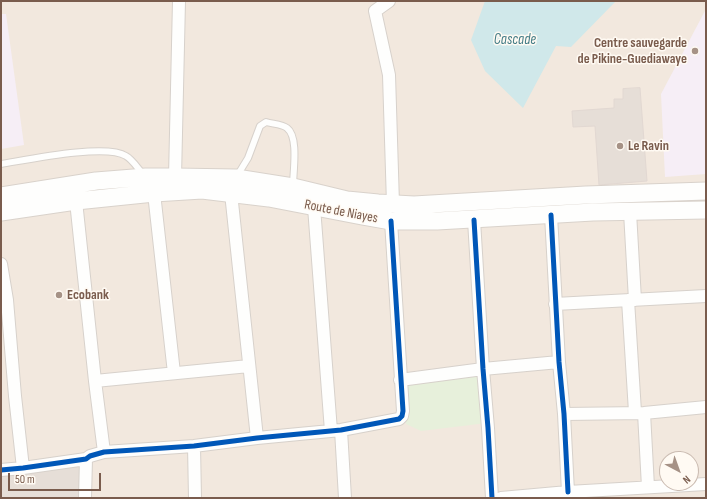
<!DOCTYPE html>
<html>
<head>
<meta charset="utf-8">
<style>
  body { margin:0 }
  #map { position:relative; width:707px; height:499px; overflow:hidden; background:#f9f5f0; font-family:"Sofia Sans Condensed",sans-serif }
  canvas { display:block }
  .frame { position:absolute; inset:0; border:2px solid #7a5c4d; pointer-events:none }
  .north { position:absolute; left:659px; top:451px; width:40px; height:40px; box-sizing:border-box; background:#fffaf3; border:1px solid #cabbb1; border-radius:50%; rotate:139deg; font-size:11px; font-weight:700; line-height:16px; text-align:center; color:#7a5c4d }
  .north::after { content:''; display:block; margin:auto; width:14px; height:18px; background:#a69286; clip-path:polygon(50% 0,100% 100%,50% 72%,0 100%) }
  .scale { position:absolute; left:8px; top:473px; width:93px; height:18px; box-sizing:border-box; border:2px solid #7a5c4d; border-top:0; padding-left:5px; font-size:12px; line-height:14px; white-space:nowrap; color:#7a5c4d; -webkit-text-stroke:3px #fffaf3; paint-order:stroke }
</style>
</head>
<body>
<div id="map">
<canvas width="707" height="499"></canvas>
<div class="frame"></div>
<div class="north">N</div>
<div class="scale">50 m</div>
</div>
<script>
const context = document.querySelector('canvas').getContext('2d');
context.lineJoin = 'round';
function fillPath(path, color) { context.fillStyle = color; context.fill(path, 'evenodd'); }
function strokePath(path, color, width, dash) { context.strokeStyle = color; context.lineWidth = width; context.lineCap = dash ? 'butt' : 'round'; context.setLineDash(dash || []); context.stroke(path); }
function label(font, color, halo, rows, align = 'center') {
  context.font = font + ' "Sofia Sans Condensed",sans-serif'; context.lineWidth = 3; context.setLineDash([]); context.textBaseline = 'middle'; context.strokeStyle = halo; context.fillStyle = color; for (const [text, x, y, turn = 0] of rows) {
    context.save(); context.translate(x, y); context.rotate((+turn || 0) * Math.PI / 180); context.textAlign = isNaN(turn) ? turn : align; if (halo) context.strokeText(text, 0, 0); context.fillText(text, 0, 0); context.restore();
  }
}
fillPath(new Path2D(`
  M1,1H706V498H1ZM667,459H691V483H667Z`), '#f2e8de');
fillPath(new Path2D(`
  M706,9V174L665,177L661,94Z
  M1,14H6L24,145L1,149Z`), '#f6eef6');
fillPath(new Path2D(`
  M483,371L487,423L421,431L406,424L402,380Z`), '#e7f0db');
fillPath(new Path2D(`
  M485,1H616L571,47L556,46L523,108L485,71L471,40Z`), '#d0e8ea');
const building = new Path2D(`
  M640,88L647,181L599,185L595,126L573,127L572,111L614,108V99H623V89Z
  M83,463V498H1V476L17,475Z`);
fillPath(building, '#e6ded7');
strokePath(building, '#e2d8d2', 1);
const lane = new Path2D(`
  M1,164C26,160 106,143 126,156C133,160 138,169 143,174
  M237,176L248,158L260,126L266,122C272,124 282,124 287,128C299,137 293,172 293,186`);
const street = new Path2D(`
  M389,1L375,11L389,75L393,204
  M175,177L179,1
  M154,193L174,373
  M231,193L257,438
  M76,201L95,381L104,452
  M314,207L331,431
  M630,212L635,300
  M551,215L559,362L564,414L568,492
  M474,220L483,369L488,428L492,498
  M1,264L7,300L15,396L23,468
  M628,300L635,412
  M555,304L706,296
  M400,380L483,369L559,362
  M95,381L249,366
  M644,413L648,487
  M564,414L644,413L706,407
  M341,430L345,498
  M194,446L195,498
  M1,470L23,468L86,459L90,456L104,452L194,446L257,438L341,430L399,419L402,416L403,411L391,221
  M85,498L86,459
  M501,498L568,492L706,484`);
const secondary = new Path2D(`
  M1,196L96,181L146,177H175L236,178L293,187L347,200L378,203L414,205L586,195L706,191
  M1,212L76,201L154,193L202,190L269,198L362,216L391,221H437L593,212L706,210`);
strokePath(lane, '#d7d1cb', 8);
strokePath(street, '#d7d1cb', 14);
strokePath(secondary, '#d9d2cb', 19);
strokePath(lane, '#fefefd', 6);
strokePath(street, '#fefefd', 12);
strokePath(secondary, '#fefefd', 17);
strokePath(new Path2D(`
  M551,215L559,362L564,414L568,492
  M474,220L483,369L488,428L492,498
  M1,470L23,468L86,459L90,456L104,452L194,446L257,438L341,430L399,419L402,416L403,411L391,221`), '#0057b8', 5);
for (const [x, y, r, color] of [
  [695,51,4,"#a69286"],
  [620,146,4,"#a69286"],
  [59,295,4,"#a69286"]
]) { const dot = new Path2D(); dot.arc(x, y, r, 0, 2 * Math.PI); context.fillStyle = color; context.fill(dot); strokePath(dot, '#fffaf3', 1.5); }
label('bold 14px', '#7a5c4d', '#fffaf3', [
  ["Centre sauvegarde",687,43,"right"],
  ["de Pikine-Guediawaye",687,59,"right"],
  ["Le Ravin",628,146],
  ["Ecobank",67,295]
], 'left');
label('14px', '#7a5c4d', '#fffaf3', [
  ["Route de Niayes",341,212,11]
]);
label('italic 15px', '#437c86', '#fffaf3', [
  ["Cascade",515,40]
]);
</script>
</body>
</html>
